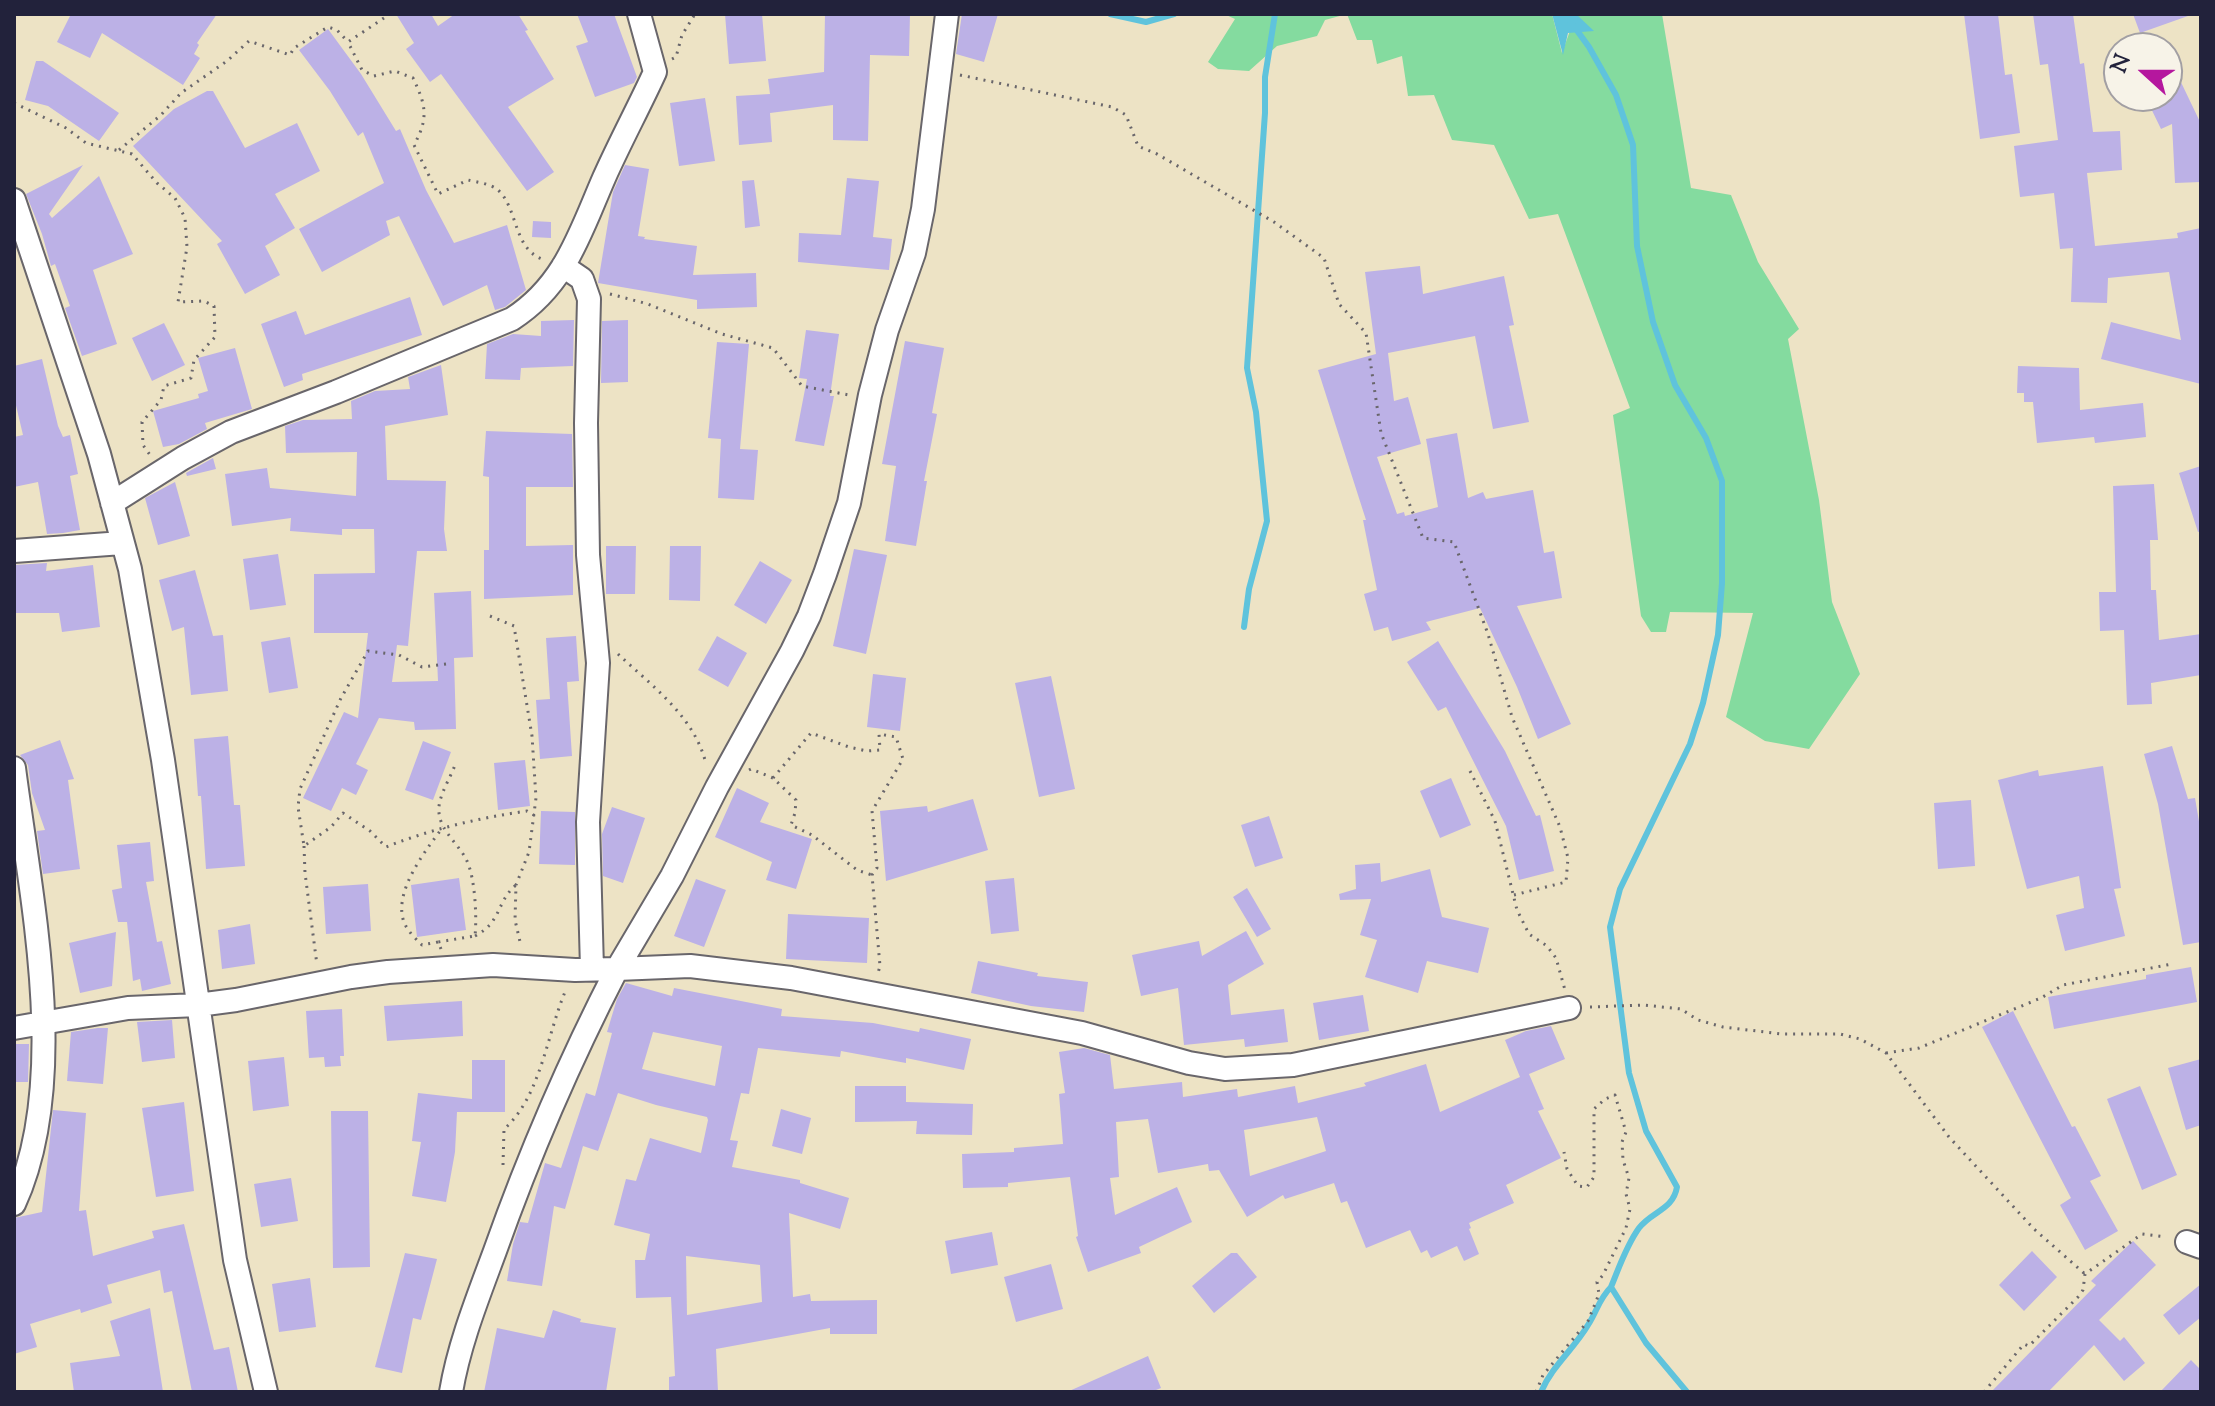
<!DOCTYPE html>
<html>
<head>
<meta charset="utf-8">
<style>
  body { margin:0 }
  #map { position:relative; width:2215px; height:1406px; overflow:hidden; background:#ede3c5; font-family:"Sorts Mill Goudy",serif }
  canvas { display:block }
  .frame { position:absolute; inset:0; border:16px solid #22223b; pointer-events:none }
  .north { position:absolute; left:2103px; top:32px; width:80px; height:80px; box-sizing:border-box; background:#f7f3e8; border:2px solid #a29fa3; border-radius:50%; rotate:291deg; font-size:22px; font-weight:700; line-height:32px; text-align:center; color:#22223b }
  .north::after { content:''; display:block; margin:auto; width:28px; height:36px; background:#b5179e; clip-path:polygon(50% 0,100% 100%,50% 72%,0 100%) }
</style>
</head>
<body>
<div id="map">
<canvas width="2215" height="1406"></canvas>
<div class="frame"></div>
<div class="north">N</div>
</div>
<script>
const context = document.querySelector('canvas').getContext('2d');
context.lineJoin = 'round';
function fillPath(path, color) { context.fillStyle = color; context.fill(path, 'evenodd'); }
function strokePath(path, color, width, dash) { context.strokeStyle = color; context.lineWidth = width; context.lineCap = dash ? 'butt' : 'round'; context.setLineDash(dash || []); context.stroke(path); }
fillPath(new Path2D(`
  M1224,14H1552L1562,53L1576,14H1662L1691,188L1731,195L1758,262L1799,329L1788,339L1819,500L1832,602L1860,674L1809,749L1765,741L1726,717L1753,613L1670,612L1666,632H1651L1641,616L1613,415L1630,408L1558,214L1529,219L1494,145L1452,140L1434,95L1408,96L1402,56L1377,64L1372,40H1357L1347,14L1325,20L1317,36L1277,46L1249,71L1218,69L1208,62L1235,19Z`), '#84db9f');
fillPath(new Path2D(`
  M1552,14H1576L1594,31L1568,33L1563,55Z`), '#5fc3dc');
strokePath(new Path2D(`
  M1110,14L1146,22L1174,14
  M1565,14L1589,47L1616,95L1633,145L1637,246L1653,322L1675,385L1706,438L1722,481V583L1718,635L1703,703L1690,744L1620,889L1610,927L1629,1073L1646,1131L1677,1187C1673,1210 1652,1211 1639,1228C1626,1246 1619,1268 1611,1287L1646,1343L1687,1392
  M1244,627L1249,589L1267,521L1256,412L1247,368L1265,113V77L1275,14
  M1541,1392C1552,1366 1574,1349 1588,1325C1597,1311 1599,1299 1611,1287`), '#5fc3dc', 6);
fillPath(new Path2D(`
  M71,14H217L197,43L199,45L194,54L200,58L183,85L102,33L90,58L57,42Z
  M396,14H431L438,26L455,14H518L528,30L525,31L554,79L508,107L554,172L527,191L441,74L430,82L406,49L414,43Z
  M577,14H614L637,77L634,83L595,97L576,46L588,42Z
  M725,14H762L766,61L729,64Z
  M825,14H910L909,56L870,55L868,141L833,140V105L770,113L772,142L739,145L736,96L770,94L768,79L824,72Z
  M962,14H998L984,62L956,54Z
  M1964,14H1998L2005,75L2012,74L2020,133L1980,139Z
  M2033,14H2073L2080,64L2084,63L2093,132L2120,131L2122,170L2087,173L2095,246L2178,238L2177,233L2201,228V384L2101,359L2111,322L2181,340L2169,272L2108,278L2107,303L2071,302L2073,248L2060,249L2054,193L2020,197L2014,146L2058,140L2048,64L2040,65Z
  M2133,14H2188V16L2140,33Z
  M328,29L361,74L396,131L400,129L426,190L454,243L507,225L526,290L505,307L495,310L487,285L443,306L399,216L386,221L390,235L322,272L299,229L384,183L363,132L358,136L330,91L299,50Z
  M2167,53L2201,124V182L2175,183L2172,124L2161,129L2145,96H2167Z
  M36,61H43L119,113L99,141L48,106L25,100Z
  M207,91H213L245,148L297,123L320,171L275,194L295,228L265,246L280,275L245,294L217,244L222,241L133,146L174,109Z
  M705,98L715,161L679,166L670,103Z
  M83,165L49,214L52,218L99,176L133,254L93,270L117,344L82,356L65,308L70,306L55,264L51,266L42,234L26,194Z
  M625,165L649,169L638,236L645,237L644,239L697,246L693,275L756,273L757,307L697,309V300L598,283L613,192Z
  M847,178L879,181L873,237L892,239L889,270L798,262L799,233L841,235Z
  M754,180L760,226L745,228L742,181Z
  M533,221L551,222V238L532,237Z
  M1420,266L1423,294L1504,276L1514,325L1509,326L1529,422L1493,429L1475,336L1388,353L1394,401L1408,397L1421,444L1377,457L1397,514L1404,512L1405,516L1438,507L1426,439L1457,433L1468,498L1483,492L1486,499L1533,490L1544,553L1554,551L1562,598L1517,606L1571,724L1538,739L1517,687L1480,608L1426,622L1431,630L1392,641L1388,627L1374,631L1364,594L1377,590L1363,520H1366L1318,370L1376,354L1365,272Z
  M410,297L422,335L302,374L303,380L284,387L261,324L296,311L305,335Z
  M574,320L573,366L521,368L520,380L485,379L487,344L513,334L541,336V321Z
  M628,320V382L601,383L602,321Z
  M164,323L185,365L152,381L132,338Z
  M806,330L839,334L830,396H834L824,446L795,441L807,379L799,378Z
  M905,341L944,348L932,413L937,414L924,481H927L916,546L885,541L896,466L882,464Z
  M717,342L749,344L740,449L758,450L754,500L718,498L721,439L708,438Z
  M235,348L252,409L205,423L207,429L179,444L163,447L153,411L199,398L198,394L208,391L198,358Z
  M42,359L58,426L63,437L70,435L78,474L70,476L80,530L63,533L47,534L38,482L14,487V437L23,435L14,397V366Z
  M441,365L448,415L385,426L387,480L446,481L444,529L447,551H417L408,646L397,645L392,682L438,681L434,593L471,591L473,657L454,658L456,729L415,730L414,722L379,718L356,764L368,770L356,795L342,788L331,811L303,798L344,712L358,718L368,633H314V574L375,573L374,529H342V535L290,531L291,518L232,526L225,474L267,468L270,488L356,496L357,452L286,453L285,426L303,420L352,419L351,401L375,391L410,389L408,377Z
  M2018,366L2079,368L2080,410L2143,403L2146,437L2095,443L2094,437L2037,443L2033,402H2024V393H2017Z
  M486,431L572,434L573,487H526V546L573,545V595L484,599V550H489V477L483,476Z
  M213,458L216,469L187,476L186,473Z
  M2201,466V531L2198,532L2179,473Z
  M175,482L190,536L158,545L145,498Z
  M2154,484L2158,540H2150L2151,590H2156L2159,640L2201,634V675L2151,683L2152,704L2127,705L2124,630L2100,631L2099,592H2116L2113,486Z
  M606,546H636L635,594H606Z
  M670,546H701L700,601L669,600Z
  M854,549L887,555L866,654L833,646Z
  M278,554L286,605L250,610L243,559Z
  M760,561L792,580L766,624L734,605Z
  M47,563L46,571L93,565L100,627L62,632L59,613H14V565Z
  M195,570L213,636L223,635L228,691L191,695L184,627L172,631L159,580Z
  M576,636L579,681L567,682L572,756L540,759L536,700L550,699L546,638Z
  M717,636L747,653L728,687L698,670Z
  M290,637L298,688L269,693L261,642Z
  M1438,641L1505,751L1536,816L1540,815L1554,871L1519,880L1506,826L1446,707L1438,711L1407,662Z
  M873,674L906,678L900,731L867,727Z
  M1051,676L1075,789L1039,797L1015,683Z
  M228,736L234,805H240L245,866L206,869L201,796H198L194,739Z
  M60,740L74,779L68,780L80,869L43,874L37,831L45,830L32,793L28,765L20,755Z
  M423,741L451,752L433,800L405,790Z
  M2172,746L2188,799L2195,798L2201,833V942L2183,945L2158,804L2144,754Z
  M525,760L530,806L498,810L494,763Z
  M2103,766L2121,888L2114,889L2125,936L2065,951L2056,915L2084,908L2079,876L2027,889L1998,780L2038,770L2039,776Z
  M1451,778L1471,825L1440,838L1420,791Z
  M737,788L769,803L760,822L812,839L796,889L766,880L772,862L715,837Z
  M973,799L988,850L886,881L880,811L927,806L928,812Z
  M1971,800L1975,866L1938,869L1934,803Z
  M612,807L645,818L623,883L603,876L602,834Z
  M541,811L575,812V865L539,864Z
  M1269,816L1283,858L1255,867L1241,825Z
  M150,842L154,881L146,882L157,942L162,941L171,984L142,991L140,979L133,981L127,922H118L112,890L122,888L117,845Z
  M1380,863L1381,882L1430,869L1442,917L1489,928L1478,973L1427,961L1418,993L1365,977L1377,940L1360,935L1371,899L1340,900L1339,894L1356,889L1355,865Z
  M459,878L466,930L417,937L411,885Z
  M1014,878L1019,931L991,934L985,881Z
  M696,879L726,890L704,947L674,936Z
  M368,884L371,931L326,934L323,887Z
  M1247,888L1271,929L1257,937L1233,897Z
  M788,914L869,918L867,963L786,959Z
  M250,924L255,964L222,969L218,930Z
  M1246,931L1264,964L1228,985L1231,1015L1284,1009L1288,1042L1245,1047L1244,1039L1184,1045L1178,988L1141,996L1132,955L1199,941L1202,956Z
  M116,932L112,986L80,993L69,943Z
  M978,961L1038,973L1037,976L1088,982L1084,1012L1031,1006L971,993Z
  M2191,967L2197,1002L2054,1029L2048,997L2146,979V975Z
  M626,983L672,996L674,988L782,1009L781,1016L873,1023L919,1032L920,1028L971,1039L964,1070L906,1058V1063L841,1051L840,1057L758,1048L749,1094L741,1093L730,1140L738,1141L732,1167L800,1180V1183L849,1198L840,1229L789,1213L793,1297L810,1294L811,1301L877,1300V1334H830V1328L716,1349L718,1392H669V1377L675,1376L671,1297L636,1298L635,1260H645L650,1234L614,1225L626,1179L636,1181L650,1138L701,1153L708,1120L707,1117L656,1105L618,1093L598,1151L583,1146L565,1209L554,1206L542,1286L507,1281L513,1244L520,1222L528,1223L545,1163L561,1168L586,1093L595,1096L612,1033L607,1032L617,999ZM653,1032L722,1046L715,1086L642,1069ZM686,1256L760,1265L762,1302L687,1315Z
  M1363,995L1369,1031L1319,1040L1313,1003Z
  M462,1001L463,1036L387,1041L384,1006Z
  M342,1009L344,1056H340L341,1066L325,1067L324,1057L309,1058L306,1011Z
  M2013,1011L2072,1127L2075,1126L2101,1176L2090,1181L2118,1231L2085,1250L2060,1205L2071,1198L1982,1027Z
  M172,1020L175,1058L142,1062L137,1022Z
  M1551,1026L1565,1059L1529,1074L1544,1109L1538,1111L1561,1158L1506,1185L1514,1203L1469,1223L1471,1228L1469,1229L1479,1254L1464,1261L1457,1246L1431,1258L1427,1250L1421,1253L1410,1230L1366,1248L1347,1201L1341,1203L1334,1183L1285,1199L1283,1195L1247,1217L1219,1170L1209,1171L1208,1164L1158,1173L1148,1119L1116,1122L1119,1177L1110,1178L1115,1215L1177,1187L1192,1222L1139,1247L1141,1253L1088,1272L1076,1237L1078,1236L1070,1177L1008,1183V1187L963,1188L962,1154L1014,1152V1148L1063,1144L1059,1094L1065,1093L1059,1052L1084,1048L1110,1055L1114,1089L1182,1082L1183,1097L1237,1089L1238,1097L1295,1086L1298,1103L1366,1086L1364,1083L1426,1064L1440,1112L1520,1077L1505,1040L1526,1031ZM1317,1117L1326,1151L1250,1176L1244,1130Z
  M98,1028H108L103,1084L67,1081L71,1032Z
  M14,1044H29L28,1082H14Z
  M284,1057L289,1106L253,1111L248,1061Z
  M2201,1059V1125L2186,1130L2168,1068Z
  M472,1060H505V1112H457L455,1152L446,1202L412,1196L421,1142L412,1141L418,1093L472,1099Z
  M855,1086H906V1102L973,1104L972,1135L916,1134L917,1121L855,1122Z
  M2140,1086L2177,1175L2142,1190L2107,1099Z
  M184,1102L194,1191L156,1197L142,1108Z
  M781,1109L811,1118L802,1154L772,1146Z
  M53,1110L86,1113L79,1211L86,1210L93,1256L154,1238L152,1231L184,1224L214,1350L229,1347L238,1392H192L172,1291L164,1293L160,1270L107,1285L112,1303L81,1313L80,1309L30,1324L37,1347L14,1354V1218L42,1212Z
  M331,1111H368L370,1267L333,1268Z
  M291,1178L298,1221L261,1227L254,1184Z
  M992,1232L998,1265L951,1274L945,1241Z
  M2133,1241L2156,1265L2099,1320L2120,1341L2124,1337L2145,1363L2124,1381L2094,1345L2048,1392H1991L2096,1285L2091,1281Z
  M2032,1251L2057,1277L2024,1311L1999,1285Z
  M405,1253L437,1259L421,1320L413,1318L402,1373L375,1367Z
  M1231,1253H1237L1257,1277L1214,1313L1192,1286Z
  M1051,1264L1063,1309L1016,1322L1004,1277Z
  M310,1278L316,1327L279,1332L272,1284Z
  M2201,1284V1317L2179,1335L2163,1315Z
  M150,1308L163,1392H74L70,1363L120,1356L110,1321Z
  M553,1310L581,1319L580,1322L616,1328L606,1392H484L497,1328L544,1338Z
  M1148,1356L1161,1388L1151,1392H1067Z
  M2191,1360L2201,1370V1392H2160Z`), '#bcb1e6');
const minor = new Path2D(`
  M14,200L99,454L130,569L163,760L235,1260L266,1392
  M563,266L582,279L589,299L586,423L588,555L598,663L588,822L592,969
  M112,503L183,458L231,432L336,392L512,319C565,285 580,233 604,178C620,142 639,107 655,72L639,14
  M14,551L122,543
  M14,768C31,900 71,1080 14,1204
  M14,1028L128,1008L198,1005L236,1000L351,977L388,972L493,965L575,970L617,969L672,876L717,787L792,651L809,616L825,574L849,503L870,395L887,330L914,253L923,209L947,14
  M2187,1242L2201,1247
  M451,1392C459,1344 478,1297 495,1251C529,1155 570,1060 617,969L690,966L791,978L1082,1033L1189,1063L1225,1069L1293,1065L1569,1008`);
strokePath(minor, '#69666b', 26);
strokePath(new Path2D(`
  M384,18L348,42L362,70L374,76L395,71L413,78C426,105 429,118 414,145L438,194L468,180C477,182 491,184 498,190C518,208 513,248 542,259
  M672,59L676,57L682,35L695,14
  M960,75L1112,107L1126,115L1138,146L1157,154L1274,222L1324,258L1339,304L1366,333L1381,433L1423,538L1454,542L1488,634L1512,717L1560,827L1568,858L1566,882L1514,895
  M14,103L66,128L86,143L132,154L157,183L175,198L185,218L187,247L178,302L204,301L214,306L215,337L194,360L191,378L164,386L161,400L142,422L143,445L150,455
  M119,150L161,115L181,93L227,61L249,41L290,55L294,48L328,27L337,30L348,42
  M610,294L648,304L722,334L773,348L802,386L849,395
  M490,616L514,626L532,736L536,798L529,852L516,885L515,920L521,946
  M618,654C652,686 695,717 706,764
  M446,664L422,667L399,655L368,651L341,698L300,789L298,807L304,846L331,827L343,813L370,831L386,847C431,829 479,818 527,811L535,816
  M749,770L751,769L773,778L796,800L795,813L791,825L812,835L857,870L872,875
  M1470,771L1495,821L1517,910L1529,934L1547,946L1556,958L1565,990
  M773,778L811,733L849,747L867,751L880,750L879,734L896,737L903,759L872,811L877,868L872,875L880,966L878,973
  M304,846L305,873L317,965
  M475,936C502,922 496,902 516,885
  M438,942L422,945C415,938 406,930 403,919C395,889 426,850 443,827
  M441,949L438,942L475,936C477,917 475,878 467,861C459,844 441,832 439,813C437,798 450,779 455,765
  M1590,1007L1644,1005L1681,1009L1698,1020L1723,1027L1782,1034H1840L1860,1039L1886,1053L1949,1137L2034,1229L2085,1274
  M1886,1053L1919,1048L2041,998L2063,985L2172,964
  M503,1165L504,1129C540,1098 547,1035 565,992
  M1536,1392L1543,1375L1588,1321L1599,1294L1597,1282L1603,1275L1626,1228L1630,1209L1626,1194L1629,1178L1623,1160L1622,1142L1626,1132L1615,1095L1605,1099L1594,1109V1177L1587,1187L1578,1186L1567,1169L1564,1152
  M1984,1392L2024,1344L2029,1346L2078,1297L2083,1290L2085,1274L2142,1234L2166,1237`), '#69666b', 3, [2, 6]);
strokePath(minor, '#fff', 22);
</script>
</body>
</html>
